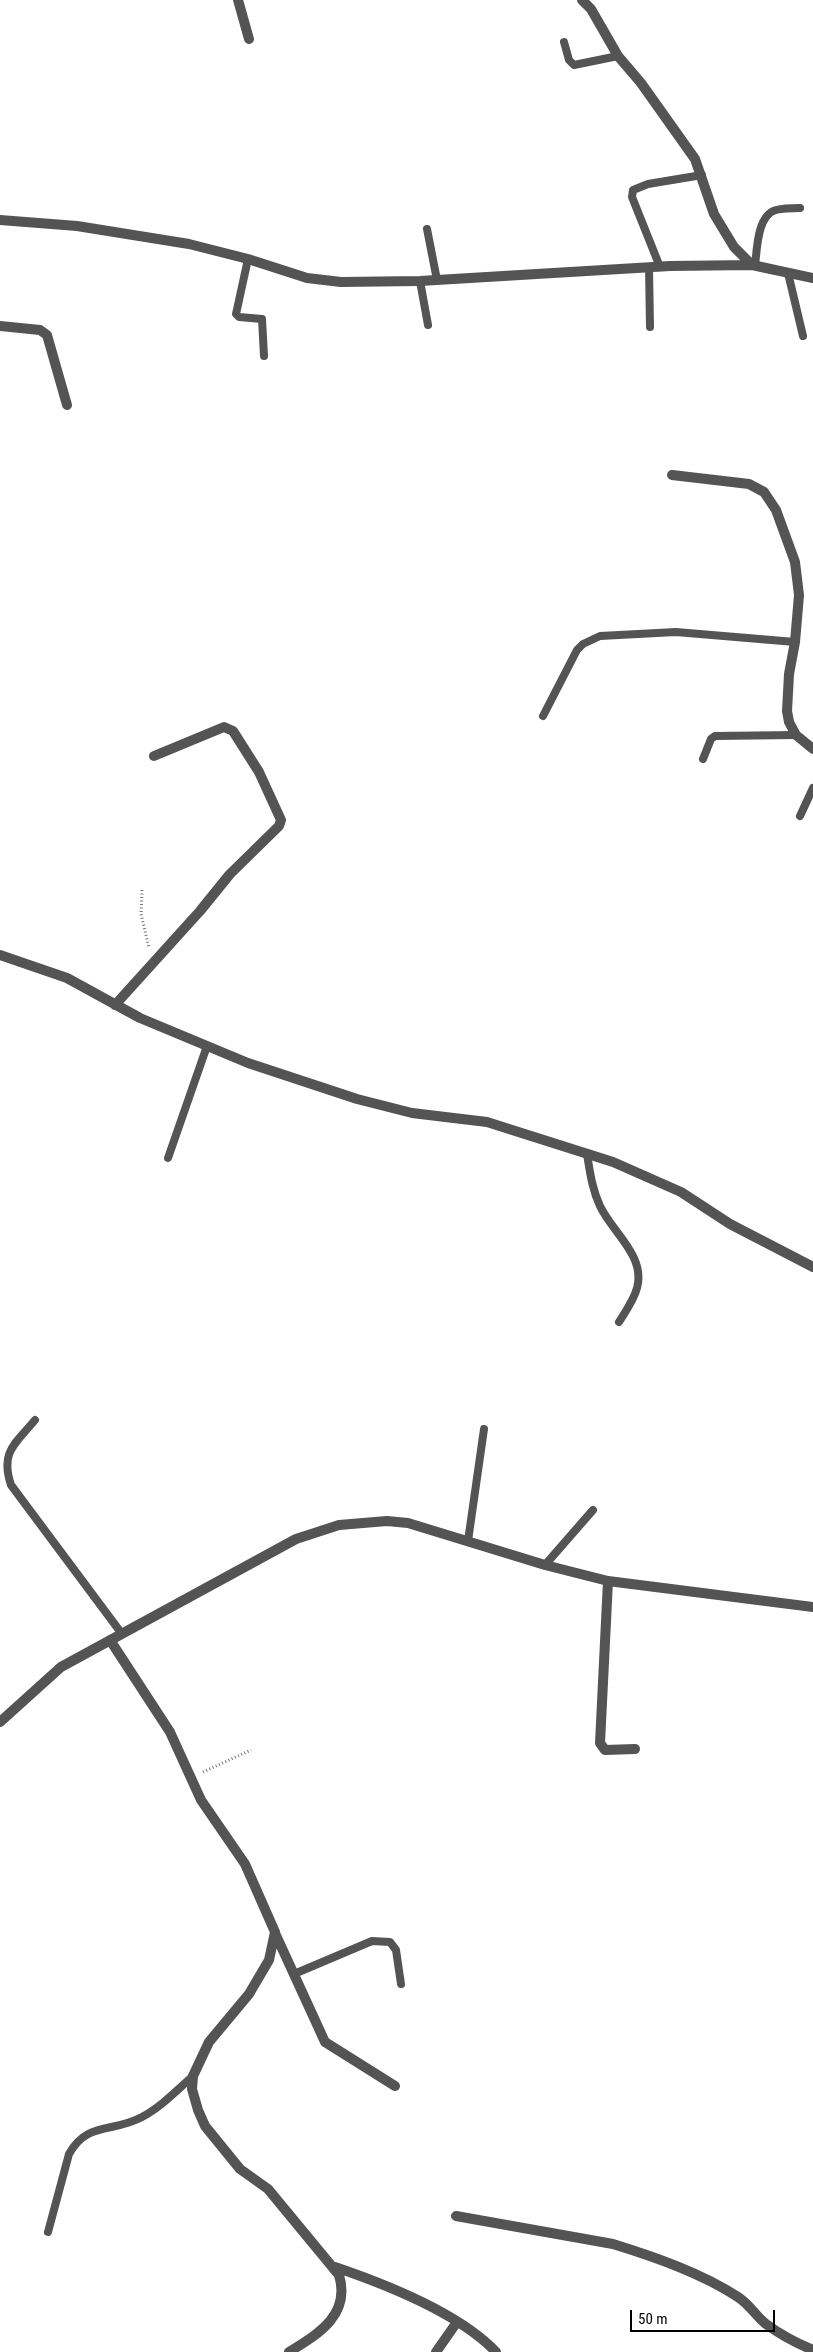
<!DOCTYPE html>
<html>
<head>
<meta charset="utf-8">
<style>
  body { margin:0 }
  #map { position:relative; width:813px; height:2352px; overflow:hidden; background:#fff; font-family:"Roboto Condensed",sans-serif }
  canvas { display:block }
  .scale { position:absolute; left:630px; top:2310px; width:145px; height:22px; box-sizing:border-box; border:2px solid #000; border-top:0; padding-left:6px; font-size:15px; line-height:18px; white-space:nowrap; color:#000; -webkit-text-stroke:4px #fff; paint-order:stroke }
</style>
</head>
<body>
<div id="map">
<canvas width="813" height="2352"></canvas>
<div class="scale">50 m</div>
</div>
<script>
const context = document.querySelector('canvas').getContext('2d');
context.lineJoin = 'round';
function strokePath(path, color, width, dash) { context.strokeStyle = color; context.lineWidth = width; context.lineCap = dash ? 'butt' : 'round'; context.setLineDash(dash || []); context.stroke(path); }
strokePath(new Path2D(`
  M142,890L141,914L149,948
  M203,1772L251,1750`), '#767676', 3, [1, 2.5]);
strokePath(new Path2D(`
  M564,42L569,60L574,65L618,56
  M427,229L437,280
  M248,259L236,314L239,317L262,319L264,356
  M755,266C757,250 757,215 776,210C784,208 793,208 800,208
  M649,267L650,327
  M660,267L632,197L633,190L648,184L702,175
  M788,273L803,336
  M420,281L428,325
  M543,716L577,650L583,644L600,636L676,632L795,642
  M703,759L711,739L715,736L796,735
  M800,816L813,788
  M587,1154C590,1172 592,1189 600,1206C612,1232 646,1256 637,1288C634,1300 625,1312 619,1322
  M168,1158L207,1046
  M35,1420C15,1444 0,1452 11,1485L122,1634
  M468,1541L484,1429
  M545,1565L593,1510
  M294,1974L372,1941L390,1942L396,1950L401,1984
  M48,2232L69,2154C87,2121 113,2133 142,2117C161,2107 176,2091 193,2076`), '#545454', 8);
strokePath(new Path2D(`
  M238,0L249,39
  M582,0L591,9L618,56L641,83L695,159L714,214L734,247L752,265
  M0,220L77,226L189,244L248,259L307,278L341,282L420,281L670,266L752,265L813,278
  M0,326L40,330L47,335L67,405
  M672,475L749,484L764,492L776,510L795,562L799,595L795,642L789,674L787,711L789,722L796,735L813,749
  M0,955L67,978L140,1018L248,1063L357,1099L412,1113L487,1122L613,1162L681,1192L730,1224L813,1267
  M115,1005L200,911L230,874L279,826L281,820L259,772L233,731L224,727L154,756
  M608,1581L600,1743L605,1750L635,1749
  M110,1640L170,1732L201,1800L245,1864L275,1932L269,1960L249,1994L209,2042L193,2076L192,2089L198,2110L205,2126L240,2169L268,2189L339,2275C351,2315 318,2334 289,2352
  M0,1722L61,1667L296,1539L339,1525L387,1521L408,1523L545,1565L608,1581L813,1607
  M275,1933L325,2042L395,2086
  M456,2216L613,2244C655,2257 701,2273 738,2297C749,2304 756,2316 766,2324C781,2335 796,2343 813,2350
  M335,2267C385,2284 459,2313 496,2352
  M436,2352L457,2322`), '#545454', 10);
</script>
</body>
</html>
